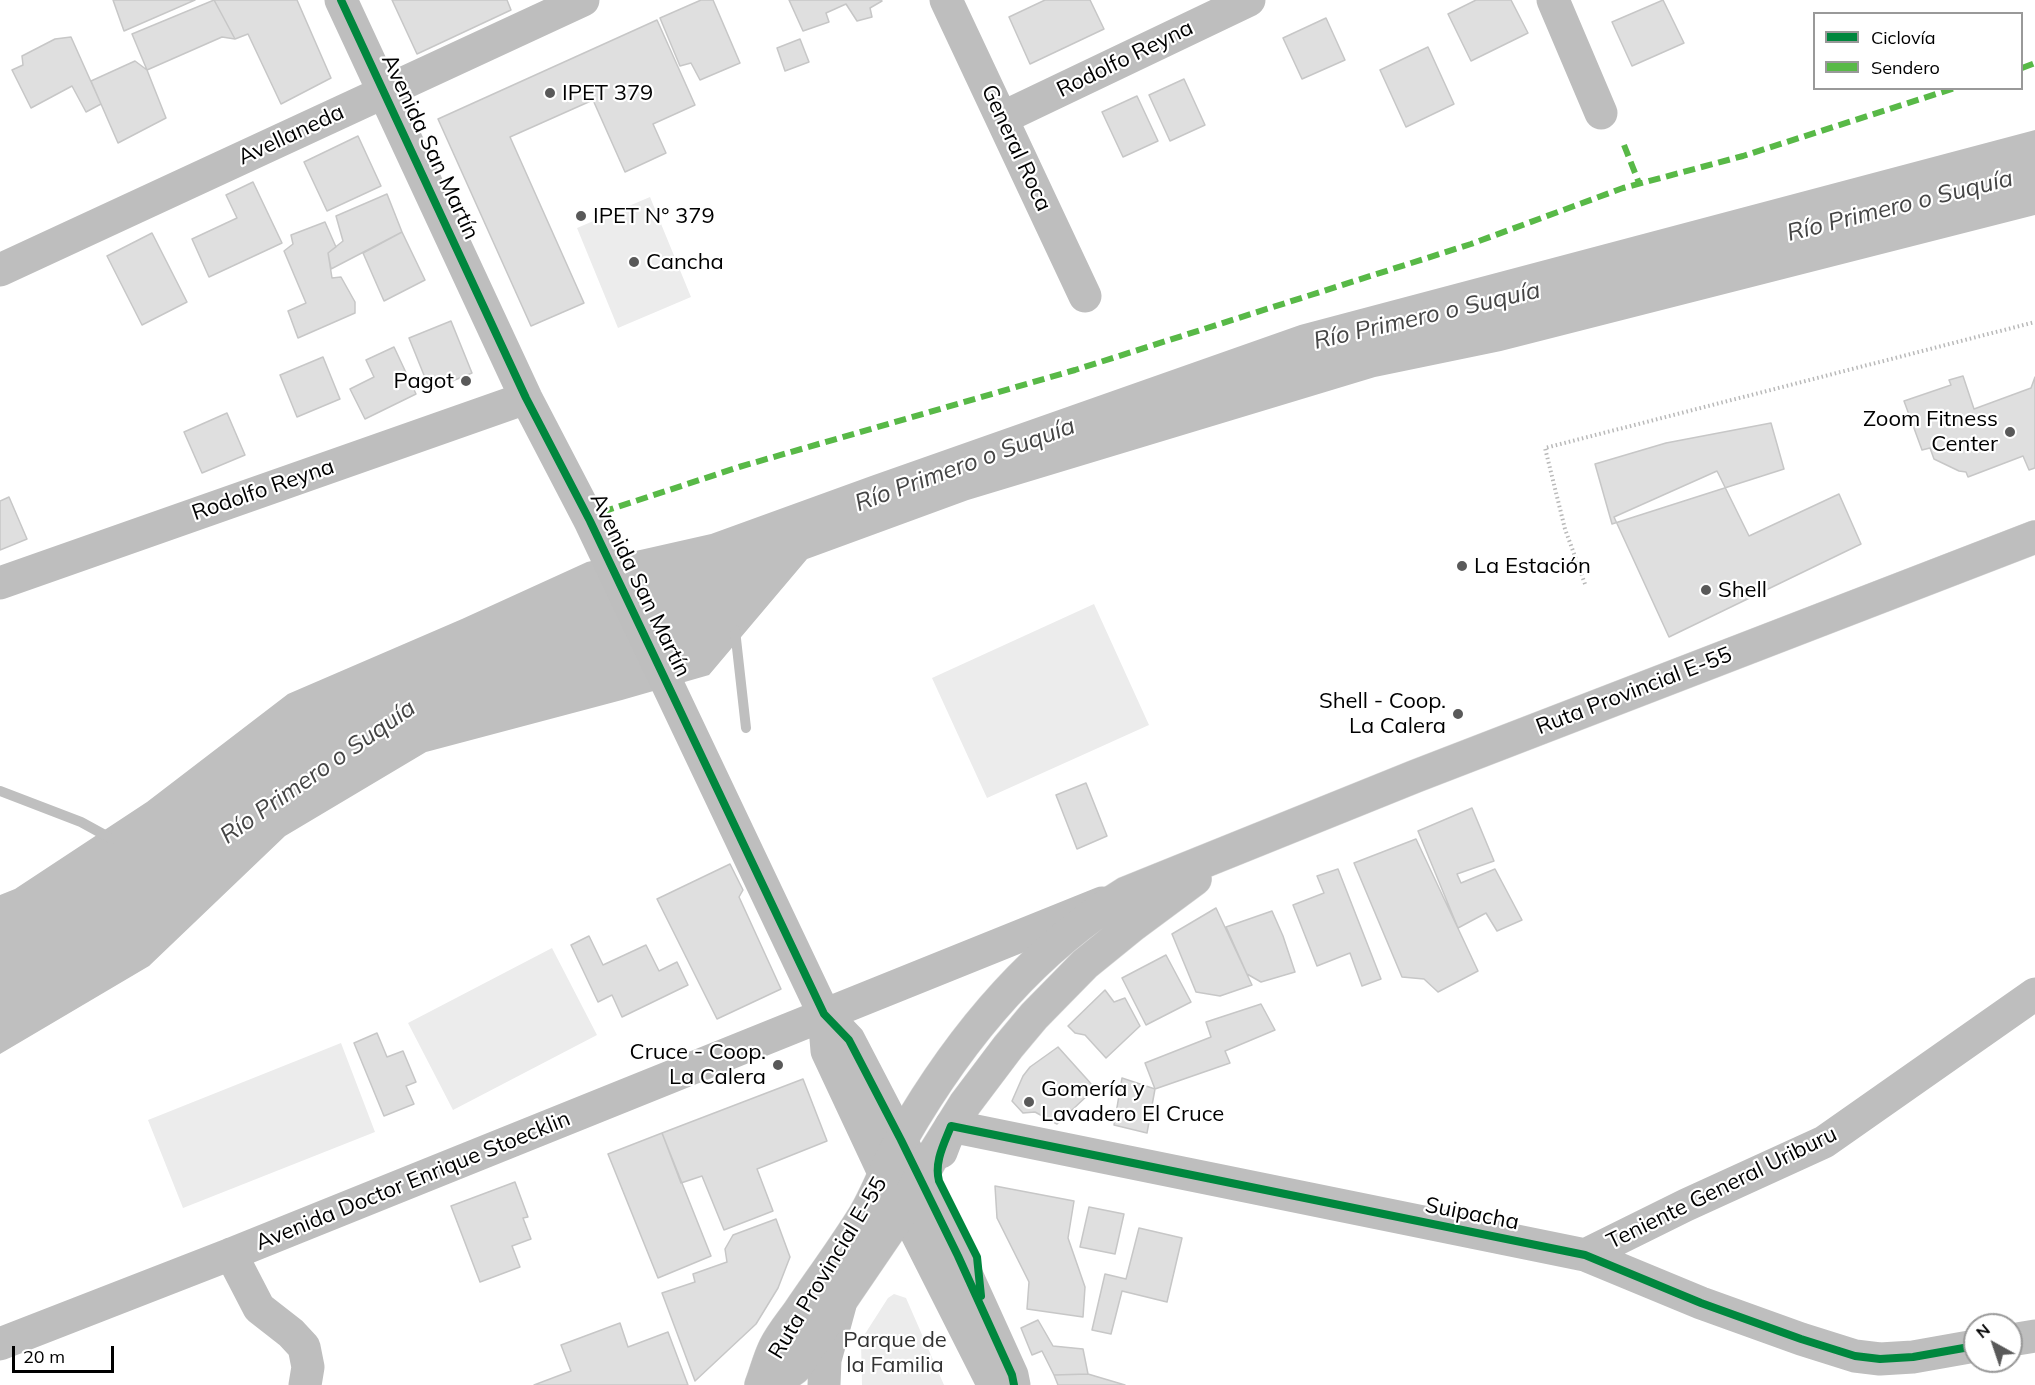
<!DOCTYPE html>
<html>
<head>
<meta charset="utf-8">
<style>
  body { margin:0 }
  #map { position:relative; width:2035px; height:1385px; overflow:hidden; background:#fff; font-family:Mulish,sans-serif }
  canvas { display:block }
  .legend { position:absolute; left:1813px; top:12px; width:210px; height:78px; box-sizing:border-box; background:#fff; border:2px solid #999; margin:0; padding:8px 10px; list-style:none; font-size:18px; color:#000 }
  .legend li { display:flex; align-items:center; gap:12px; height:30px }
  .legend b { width:30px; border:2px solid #999 }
  .north { position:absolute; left:1963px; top:1313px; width:60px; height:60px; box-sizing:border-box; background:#fff; border:2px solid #999; border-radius:50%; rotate:320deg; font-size:16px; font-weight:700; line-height:24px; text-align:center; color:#000 }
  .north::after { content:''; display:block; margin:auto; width:21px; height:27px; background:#595959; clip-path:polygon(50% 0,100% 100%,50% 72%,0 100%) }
  .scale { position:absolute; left:12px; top:1346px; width:102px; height:27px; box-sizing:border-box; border:3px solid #000; border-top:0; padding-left:8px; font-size:18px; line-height:21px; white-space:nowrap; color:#000; -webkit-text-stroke:4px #fff; paint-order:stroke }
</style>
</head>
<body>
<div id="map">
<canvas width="2035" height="1385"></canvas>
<ul class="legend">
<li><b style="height:8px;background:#00873e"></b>Ciclovía</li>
<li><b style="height:8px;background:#58b947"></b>Sendero</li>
</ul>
<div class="north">N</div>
<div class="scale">20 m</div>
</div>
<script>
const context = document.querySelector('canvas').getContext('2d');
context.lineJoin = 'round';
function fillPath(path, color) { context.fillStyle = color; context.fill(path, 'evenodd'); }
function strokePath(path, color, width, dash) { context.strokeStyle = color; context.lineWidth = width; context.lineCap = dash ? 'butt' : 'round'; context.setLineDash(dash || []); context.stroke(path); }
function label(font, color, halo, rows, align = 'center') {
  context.font = font + ' Mulish,sans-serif'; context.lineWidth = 4.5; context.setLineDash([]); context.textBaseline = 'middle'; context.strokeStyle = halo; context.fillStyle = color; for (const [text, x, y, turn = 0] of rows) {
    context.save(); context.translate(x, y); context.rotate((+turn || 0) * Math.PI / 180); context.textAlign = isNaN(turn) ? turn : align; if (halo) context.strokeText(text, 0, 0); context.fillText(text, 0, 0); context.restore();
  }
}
fillPath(new Path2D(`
  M650,197L691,297L618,328L577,228Z
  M1094,604L1149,725L987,798L932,678Z
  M552,948L597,1035L453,1110L408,1023Z
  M341,1043L375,1132L183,1208L148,1120Z
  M894,1294L906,1298L944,1385H862L861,1342L863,1337L888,1298Z`), '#ececec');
fillPath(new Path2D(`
  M2035,130V215L1501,351L1375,377L968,500L807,559L709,675L622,700L426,752L285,836L149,966L0,1054V895L15,889L147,802L288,694L462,619L587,562L711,534L871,476L1300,325Z`), '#bfbfbf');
strokePath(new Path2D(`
  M735,630L746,728
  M0,791L81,822L112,839`), '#bfbfbf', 10);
const building = new Path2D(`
  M113,0H195L124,31Z
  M214,0H297L331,78L281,104L248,34L235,39Z
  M214,0L235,39L222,37L147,70L132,34Z
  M392,0H507L511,10L417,54Z
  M701,0H713L740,63L700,80L691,63L680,66L660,18Z
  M789,0H881L882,1L870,8L872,17L857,21L846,4L826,13L829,22L803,31Z
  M1045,0H1090L1104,29L1030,64L1009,17Z
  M1476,0H1511L1528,33L1471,61L1448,14Z
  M1663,0L1684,43L1632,66L1612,22Z
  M1326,18L1345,60L1302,79L1283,38Z
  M657,20L695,105L653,124L666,153L625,172L593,100L510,137L584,303L531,326L438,119Z
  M71,37L101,104L86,112L72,86L31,108L12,70L23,65L22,56L55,39Z
  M800,39L809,62L785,71L777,48Z
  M1428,47L1454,104L1406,127L1380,70Z
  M135,61L147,70L166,118L118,143L91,81Z
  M1184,79L1205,125L1170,141L1149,95Z
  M1137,96L1158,141L1123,157L1102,112Z
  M358,136L381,186L327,211L304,162Z
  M253,182L282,243L209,277L192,239L237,218L226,195Z
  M387,194L402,232L331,269L328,253L343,241L336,216Z
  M325,222L336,247L328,253L332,278L341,277L355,302V313L298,338L288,311L306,303L284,251L293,244L291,235Z
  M402,232L425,280L384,301L363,253Z
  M152,233L187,302L142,325L107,256Z
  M451,321L472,373L430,390L409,338Z
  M394,347L416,394L365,419L350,389L374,377L366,360Z
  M323,357L340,399L297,417L280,375Z
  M1963,376L1974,409L2031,388L2035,377V468L2029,470L2023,456L1968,477L1966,472L1959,471L1934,459L1930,448L1922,450L1904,401L1951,385L1949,380Z
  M227,413L245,455L202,473L184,432Z
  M1771,423L1784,469L1612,524L1595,464L1666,443Z
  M1717,471L1749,536L1839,494L1861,544L1669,637L1614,517Z
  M9,497L27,539L0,550V501Z
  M1086,783L1107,836L1077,849L1056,795Z
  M1472,808L1494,861L1457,874L1461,883L1495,869L1522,920L1497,931L1486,913L1458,928L1418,831Z
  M1416,839L1478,971L1438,992L1424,979L1402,977L1354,863Z
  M730,864L743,890L739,897L781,989L717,1019L657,899Z
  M1338,869L1381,979L1362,986L1350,953L1317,966L1293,905L1324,893L1317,876Z
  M1216,908L1252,985L1220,996L1196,992L1172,934Z
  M1272,911L1283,936L1295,972L1261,982L1247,974L1226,927Z
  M589,936L603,965L646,945L659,971L677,962L688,985L622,1017L612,995L598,1002L571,945Z
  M1166,955L1191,1002L1146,1025L1122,978Z
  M1105,990L1114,1002L1125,998L1140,1026L1106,1058L1085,1035L1075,1033L1068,1026Z
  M1261,1004L1275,1030L1225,1051L1230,1063L1155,1089L1145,1063L1211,1037L1206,1022Z
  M377,1033L387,1057L403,1051L416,1082L406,1086L414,1104L384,1116L354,1043Z
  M1058,1047L1094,1087L1088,1095L1057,1124L1035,1112L1023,1113L1012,1101L1023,1076L1030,1067Z
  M1122,1078L1155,1089L1147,1133L1114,1125Z
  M803,1079L827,1141L757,1169L773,1211L724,1230L702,1176L681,1183L662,1133Z
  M662,1133L711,1256L658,1278L608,1154Z
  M515,1182L528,1217L523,1218L531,1239L512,1246L520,1267L480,1282L451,1206Z
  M995,1186L1074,1201L1068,1238L1085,1287L1083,1317L1027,1309L1029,1282L997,1218Z
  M1089,1207L1124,1214L1115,1254L1080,1247Z
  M776,1219L790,1257L778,1288L756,1324L695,1381L662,1293L695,1282L693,1274L727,1262L725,1249L733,1235Z
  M1139,1228L1182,1238L1167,1302L1122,1291L1111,1334L1092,1330L1105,1274L1126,1279Z
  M1038,1320L1053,1346L1083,1349L1088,1374L1054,1375L1042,1351L1032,1355L1021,1328Z
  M620,1323L628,1347L668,1332L688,1385H534L571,1371L561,1345Z
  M1088,1374L1125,1385H1058L1054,1375Z`);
fillPath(building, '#dfdfdf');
strokePath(building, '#c7c7c7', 1.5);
const major = new Path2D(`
  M761,1385C766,1372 769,1359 775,1347C781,1335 790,1324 798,1313C819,1282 842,1251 862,1219C878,1194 887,1164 902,1138C957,1042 1030,952 1126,893L1416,776L2035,537
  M772,1385L795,1368L904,1208L935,1152L965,1104L1008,1047L1034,1016L1085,964L1133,925L1195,879`);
strokePath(major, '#dbdbdb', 34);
strokePath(new Path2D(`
  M1585,584L1565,529L1545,448L2035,322`), '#b9b9b9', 4, [1.5, 3]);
strokePath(new Path2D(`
  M341,0L526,398L590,521L824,1014L849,1040L901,1140L958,1256L1012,1375L1014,1385
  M946,0L1085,296
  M1553,0L1601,113
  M1002,118L1249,0
  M0,270L583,0
  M0,583L526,398
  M824,1014L827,1051L885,1175L904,1208L993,1384
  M941,1152L951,1126L1585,1255L1701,1303L1801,1339L1855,1356L1880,1359L1913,1357L1975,1346
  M231,1254L259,1308L291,1333L304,1347L308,1367L305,1385
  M1585,1255L1686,1205L1824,1142L2035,994
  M2011,1340L2035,1336
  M0,1344L231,1254L1102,903
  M824,1385L825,1360L840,1305`), '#bebebe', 33);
strokePath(major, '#bebebe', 33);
strokePath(new Path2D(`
  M2022,68L2035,63
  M1624,145L1639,183
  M602,512L739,467L1075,370L1471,244L1623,188L1743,156L1955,88`), '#58b947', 6, [12, 6]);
strokePath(new Path2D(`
  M341,0L526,398L590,521L824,1014L849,1040L901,1140L958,1256L1012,1375L1014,1385
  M981,1296L977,1257L939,1181C934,1162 944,1144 951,1126L1585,1255L1701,1303L1801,1339L1855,1356L1880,1359L1913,1357L1975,1346`), '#00873e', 8);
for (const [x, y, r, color] of [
  [550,93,6,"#595959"],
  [581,216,6,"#595959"],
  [634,262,6,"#595959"],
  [466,381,6,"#595959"],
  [2010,432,6,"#595959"],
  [1462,566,6,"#595959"],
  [1706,590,6,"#595959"],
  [1458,714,6,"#595959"],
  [778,1065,6,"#595959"],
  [1029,1102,6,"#595959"]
]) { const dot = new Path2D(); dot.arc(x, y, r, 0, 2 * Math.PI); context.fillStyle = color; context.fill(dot); strokePath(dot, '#fff', 2); }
label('22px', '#000', '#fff', [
  ["Rodolfo Reyna",1125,59,-26],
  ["Avellaneda",291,135,-25],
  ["Avenida San Martín",430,147,65],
  ["General Roca",1016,148,65],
  ["Rodolfo Reyna",263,490,-19],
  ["Avenida San Martín",640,585,64],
  ["Ruta Provincial E-55",1634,691,-21],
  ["Avenida Doctor Enrique Stoecklin",413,1181,-22],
  ["Teniente General Uriburu",1722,1188,-26],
  ["Suipacha",1472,1214,11],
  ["Ruta Provincial E-55",828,1268,-59]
]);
label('22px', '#000', '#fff', [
  ["IPET 379",562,93],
  ["IPET N° 379",593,216],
  ["Cancha",646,262],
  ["Pagot",454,381,"right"],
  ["Zoom Fitness",1998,419,"right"],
  ["Center",1998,444,"right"],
  ["La Estación",1474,566],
  ["Shell",1718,590],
  ["Shell - Coop.",1446,701,"right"],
  ["La Calera",1446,726,"right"],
  ["Cruce - Coop.",766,1052,"right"],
  ["La Calera",766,1077,"right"],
  ["Gomería y",1041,1089],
  ["Lavadero El Cruce",1041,1114]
], 'left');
label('22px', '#333', '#fff', [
  ["Parque de",895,1340],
  ["la Familia",895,1365]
]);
label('italic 24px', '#444', '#fff', [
  ["Río Primero o Suquía",1900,206,-14],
  ["Río Primero o Suquía",1427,316,-13],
  ["Río Primero o Suquía",965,465,-20],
  ["Río Primero o Suquía",318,772,-35]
]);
</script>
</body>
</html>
